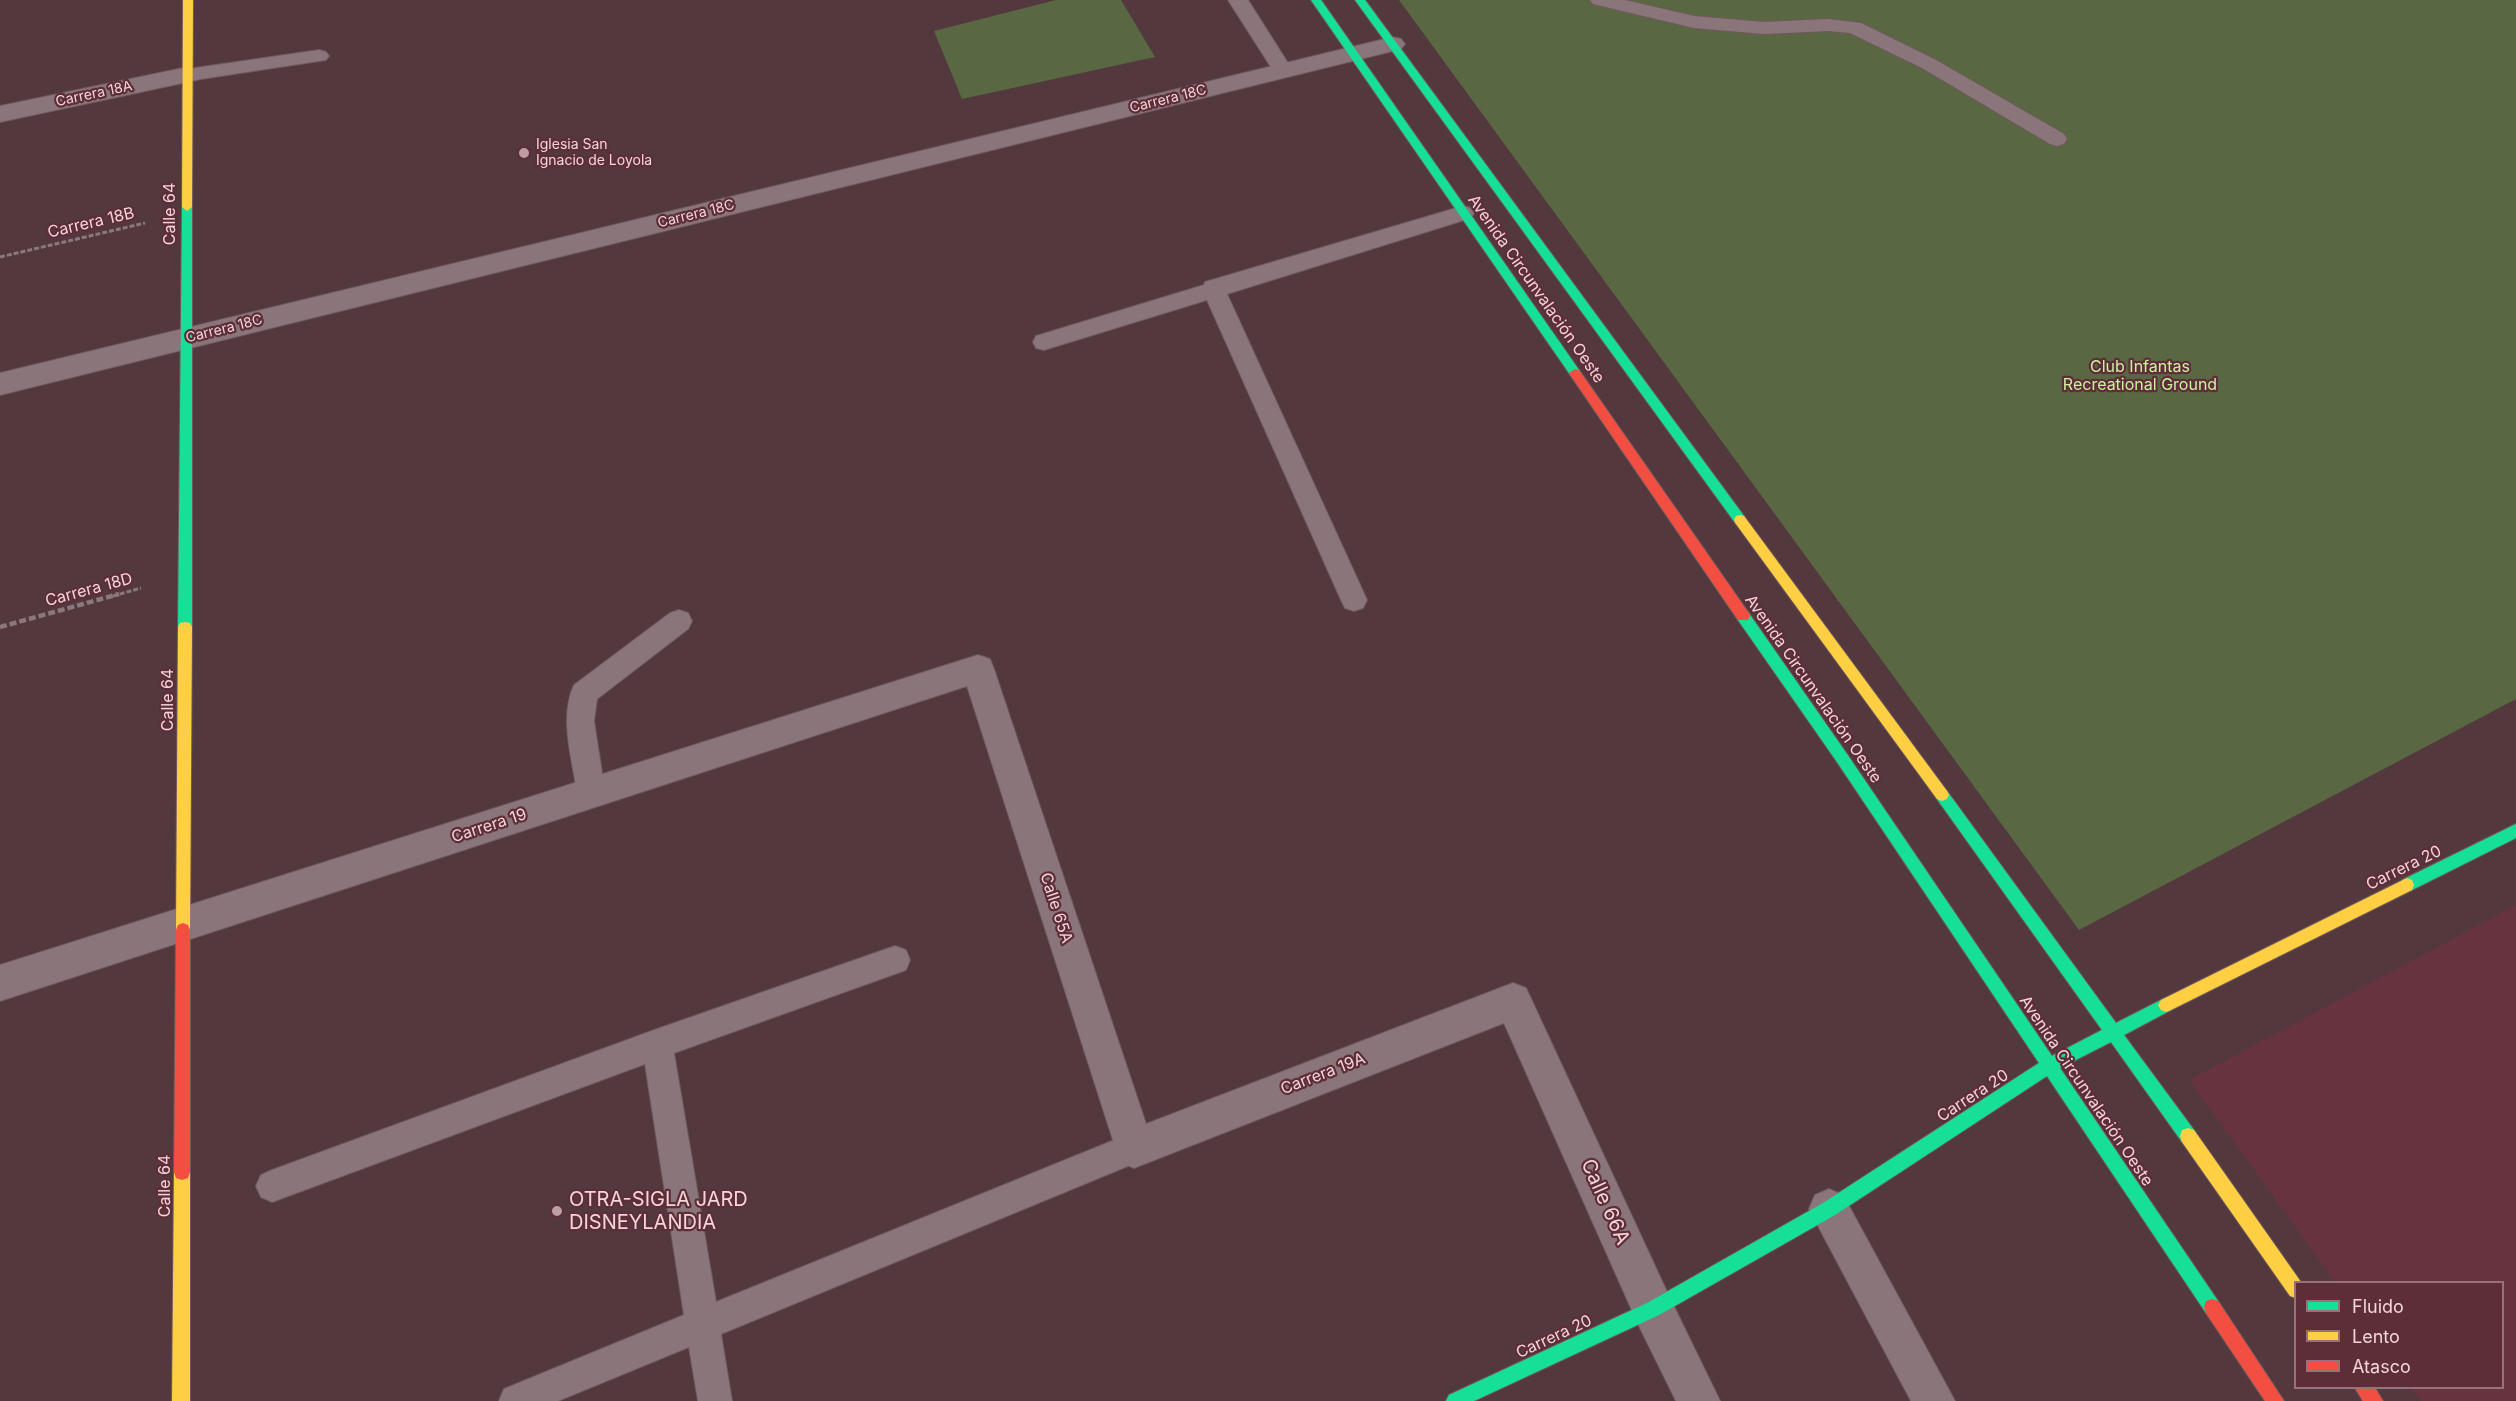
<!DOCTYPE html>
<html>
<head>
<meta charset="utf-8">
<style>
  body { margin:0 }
  #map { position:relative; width:2516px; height:1401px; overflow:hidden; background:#53393e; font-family:Inter,sans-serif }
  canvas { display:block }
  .legend { position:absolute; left:2294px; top:1281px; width:210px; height:108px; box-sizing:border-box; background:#5e2e38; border:2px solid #9a7178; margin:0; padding:8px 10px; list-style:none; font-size:18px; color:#f4d5d9 }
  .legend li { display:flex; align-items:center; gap:12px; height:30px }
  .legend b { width:30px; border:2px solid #9a7178 }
</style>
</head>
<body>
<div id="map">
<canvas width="2516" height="1401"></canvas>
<ul class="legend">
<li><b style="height:8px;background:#16e098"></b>Fluido</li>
<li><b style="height:8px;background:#ffcf43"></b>Lento</li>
<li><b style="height:8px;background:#f24e42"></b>Atasco</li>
</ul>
</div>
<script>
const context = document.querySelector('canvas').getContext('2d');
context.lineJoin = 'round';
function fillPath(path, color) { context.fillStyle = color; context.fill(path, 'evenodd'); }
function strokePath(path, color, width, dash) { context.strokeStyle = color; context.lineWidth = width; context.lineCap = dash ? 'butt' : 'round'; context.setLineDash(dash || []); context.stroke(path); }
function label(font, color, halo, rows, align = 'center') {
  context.font = font + ' Inter,sans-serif'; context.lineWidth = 4.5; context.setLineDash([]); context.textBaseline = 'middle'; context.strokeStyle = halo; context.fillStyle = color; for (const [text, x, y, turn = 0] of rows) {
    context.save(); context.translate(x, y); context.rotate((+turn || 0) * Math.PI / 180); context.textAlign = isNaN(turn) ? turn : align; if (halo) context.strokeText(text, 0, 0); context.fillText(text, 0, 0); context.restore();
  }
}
fillPath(new Path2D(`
  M2516,905V1401H2421L2411,1388H2502V1282H2335L2189,1080Z`), '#67333e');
fillPath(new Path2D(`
  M1056,0H1121L1155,57L962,99L934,31Z
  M1399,0H2516V699L2079,930Z`), '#5a6743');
const lane = new Path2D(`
  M1228,0H1248L1293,71L1290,75L1283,77L1276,75Z
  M1590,0H1625L1694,16L1764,22L1828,19L1861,23L1936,60L2064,134L2067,139L2064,144L2057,146L2050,144L1922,68L1850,33L1828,31L1764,34L1694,28L1593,4Z
  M319,50L326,52L329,56L326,60L188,81L181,79L178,75L181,71L188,69Z
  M1463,206L1471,208L1474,213L1471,218L1227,294L1367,600L1363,608L1354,611L1345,608L1341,600L1207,300L1044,350L1036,348L1033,342L1036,336L1204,285L1205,282Z
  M679,610L688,613L692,621L688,629L597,699L594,721L605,792L601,801L591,805L581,801L577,792C572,758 559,717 574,685L670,613Z
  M895,946L906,950L910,960L906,970L674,1053L716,1302L1134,1132L1145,1137L1150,1148L1145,1159L721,1334L732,1401H698L689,1347L558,1401H499L504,1389L684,1315L645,1064L272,1202L261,1197L256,1186L261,1175L272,1170L657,1029Z`);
const street = new Path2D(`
  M1393,37L1401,39L1405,44L1401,49L0,395V373Z
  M188,67L197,70L200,75L197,80L0,122V106Z
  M978,655L990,659L994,669L1146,1124L1513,983L1526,988L1668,1294L1720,1401H1676L1638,1324L1504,1023L1134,1168L1120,1162L967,686L0,1001V965Z
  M1829,1189L1843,1195L1955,1401H1911L1809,1209L1815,1195Z`);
const fast = new Path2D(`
  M1311,0H1321L1579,370L1581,373L1579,376H1571Z
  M1355,0H1365L1744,516L1746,520L1744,524H1736Z
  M187,203L192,207V627L190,631H180L178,627L182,207Z
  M1743,611L1748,612L1847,754L2052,1056L2102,1030L1937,799L1935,795L1937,791L1942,789L1947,791L2116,1023L2161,1000L2166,998L2171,1000L2174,1005L2171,1010L2124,1035L2194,1130L2196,1136L2194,1142L2188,1144L2182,1142L2111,1042L2060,1068L2218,1301L2220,1307L2218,1313L2212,1315L2206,1313L2047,1076L1835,1215L1659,1315L1474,1401H1446L1449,1395L1647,1303L1823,1203L2039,1063L1837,762L1738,620L1736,616L1738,612Z
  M2516,824V838L2412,890L2407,892L2402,890L2400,885L2402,880Z`);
const slow = new Path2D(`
  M183,0H193L192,207L187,211L182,207Z
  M1740,515L1744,516L1947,791L1949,795L1947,799L1942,801L1937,799L1736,524L1734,520L1736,516Z
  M185,622L190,623L192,627L190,930L188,935L183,937L178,935L176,930L178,627L180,623Z
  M2407,878L2412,880L2414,885L2412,890L2171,1010L2166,1012L2161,1010L2158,1005L2161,1000Z
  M2188,1128L2194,1130L2301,1282H2296V1298L2290,1296L2182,1142L2180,1136L2182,1130Z
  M182,1164L188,1166L190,1172V1401H172L174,1172L176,1166Z`);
const jam = new Path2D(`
  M1575,369L1579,370L1748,612L1750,616L1748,620H1738L1571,376L1569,373Z
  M183,923L188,925L190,930V1172L188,1178L182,1180L176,1178L174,1172L176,930L178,925Z
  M2212,1299L2218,1301L2284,1401H2265L2206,1313L2204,1307L2206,1301Z
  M2355,1388H2375L2383,1401H2363Z`);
strokePath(lane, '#70595d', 2);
strokePath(street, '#70595d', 2);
strokePath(fast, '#70595d', 2);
strokePath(slow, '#70595d', 2);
strokePath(jam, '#70595d', 2);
strokePath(new Path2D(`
  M0,257L145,223
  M113,596L141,588`), '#8b787b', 3, [5, 2]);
strokePath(new Path2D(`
  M0,627L119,594`), '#8b787b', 4.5, [7, 3]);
fillPath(lane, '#8a757a');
fillPath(street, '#8a757a');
fillPath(fast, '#16e098');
fillPath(slow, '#ffcf43');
fillPath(jam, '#f24e42');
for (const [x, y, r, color] of [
  [524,153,6,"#bc9ea3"],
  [557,1211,6,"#bc9ea3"]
]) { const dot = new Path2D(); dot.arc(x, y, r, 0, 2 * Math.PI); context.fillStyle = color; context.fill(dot); strokePath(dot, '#5e2e38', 2); }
label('14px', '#f4d5d9', '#5e2e38', [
  ["Carrera 18A",94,94,-12],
  ["Carrera 18C",1168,99,-14],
  ["Carrera 18C",696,214,-14],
  ["Carrera 18C",224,329,-14]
]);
label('14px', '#f4d5d9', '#5e2e38', [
  ["Iglesia San",536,145],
  ["Ignacio de Loyola",536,161]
], 'left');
label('16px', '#f4d5d9', '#5e2e38', [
  ["Calle 64",170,214,-90],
  ["Carrera 18B",91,223,-13],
  ["Avenida Circunvalación Oeste",1536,289,55],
  ["Carrera 18D",89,590,-15],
  ["Avenida Circunvalación Oeste",1813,689,55],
  ["Calle 64",168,700,-90],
  ["Carrera 19",489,826,-18],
  ["Carrera 20",2404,868,-26],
  ["Calle 65A",1056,908,72],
  ["Carrera 19A",1323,1074,-21],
  ["Avenida Circunvalación Oeste",2086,1091,56],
  ["Carrera 20",1973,1096,-33],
  ["Calle 64",165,1186,-90],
  ["Carrera 20",1554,1337,-25]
]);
label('16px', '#ccf09f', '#5e2e38', [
  ["Club Infantas",2140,367],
  ["Recreational Ground",2140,385]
]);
label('20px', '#f4d5d9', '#5e2e38', [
  ["OTRA-SIGLA JARD",569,1200],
  ["DISNEYLANDIA",569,1223]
], 'left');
label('20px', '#f4d5d9', '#5e2e38', [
  ["Calle 66A",1605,1202,66]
]);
</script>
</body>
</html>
